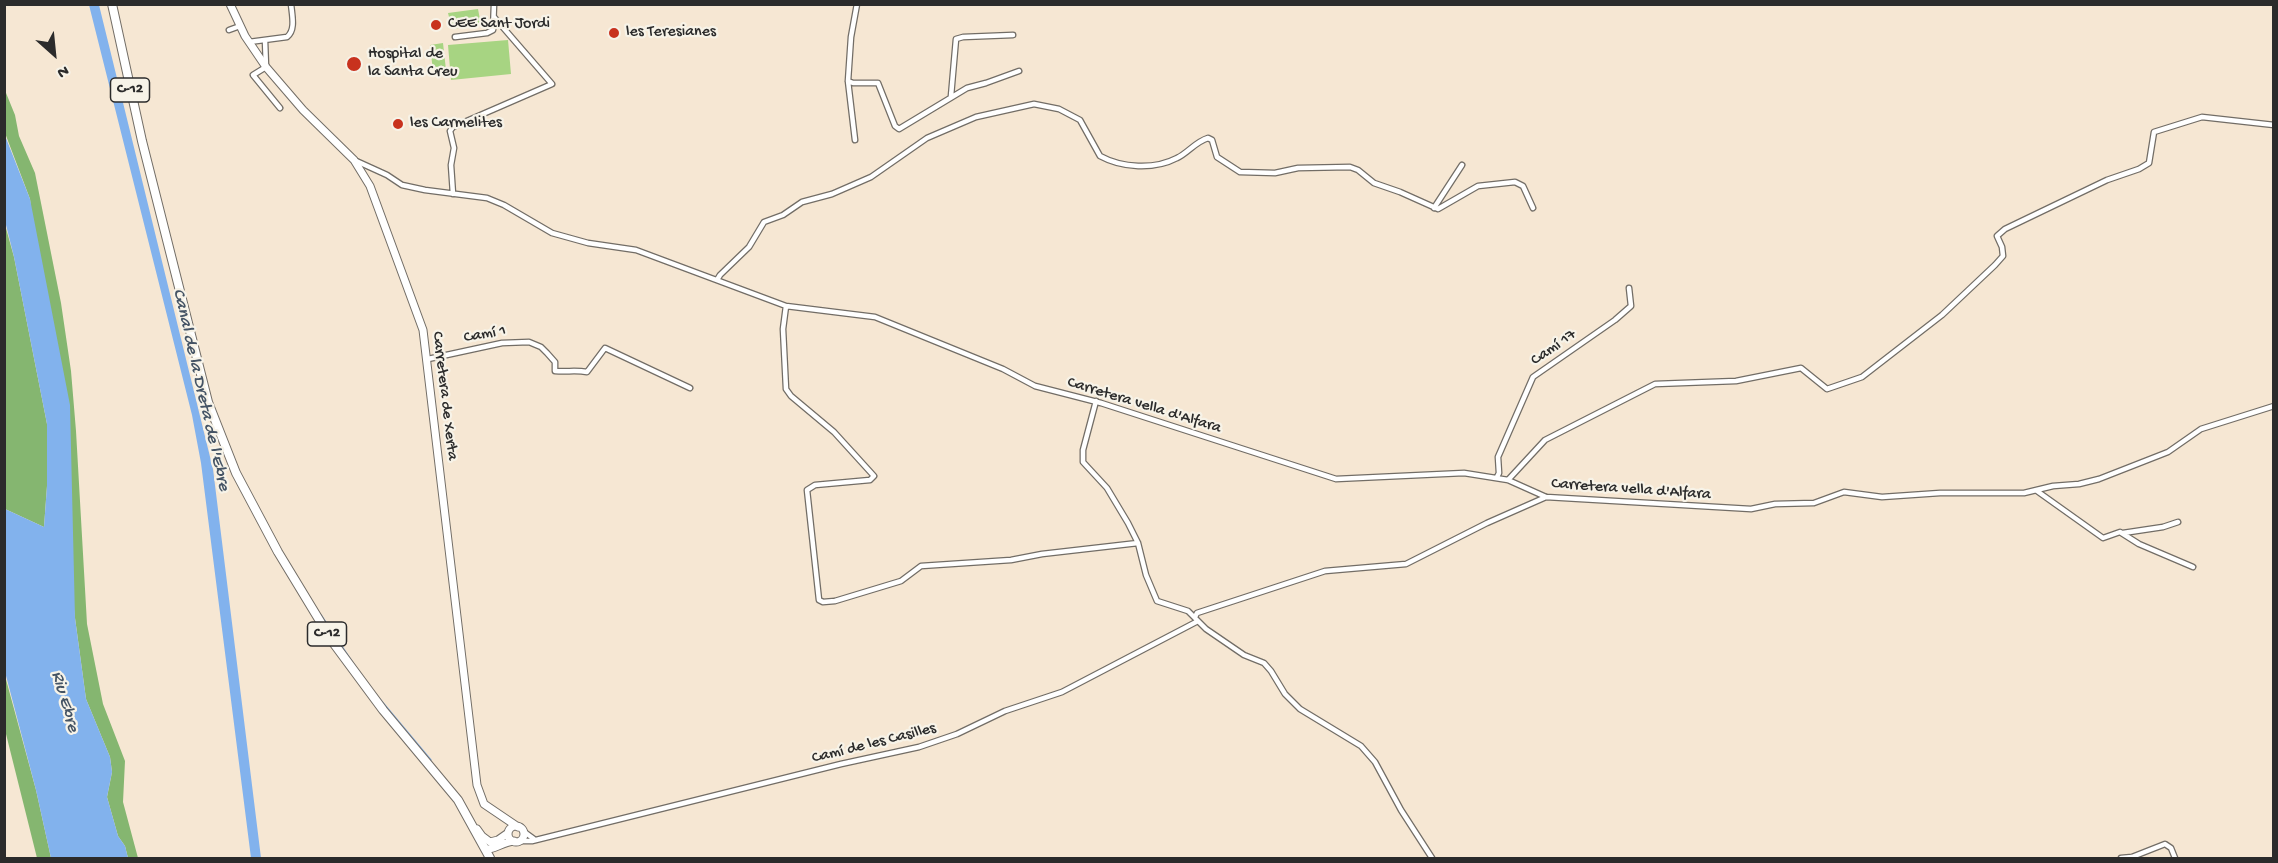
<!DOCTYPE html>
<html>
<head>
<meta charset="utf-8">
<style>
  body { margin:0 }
  #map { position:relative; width:2278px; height:863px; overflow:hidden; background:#f6e7d3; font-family:"Gochi Hand",sans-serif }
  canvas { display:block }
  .frame { position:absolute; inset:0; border:6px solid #2b2b2b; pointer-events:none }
  .north { position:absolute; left:24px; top:24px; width:60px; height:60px; -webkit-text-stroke:4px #f7f3e8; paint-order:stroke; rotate:153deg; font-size:16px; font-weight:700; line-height:24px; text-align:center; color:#2b2b2b }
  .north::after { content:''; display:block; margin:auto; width:21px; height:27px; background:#2b2b2b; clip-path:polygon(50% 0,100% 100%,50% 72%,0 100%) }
</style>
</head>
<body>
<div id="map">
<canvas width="2278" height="863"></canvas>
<div class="frame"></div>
<div class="north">N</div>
</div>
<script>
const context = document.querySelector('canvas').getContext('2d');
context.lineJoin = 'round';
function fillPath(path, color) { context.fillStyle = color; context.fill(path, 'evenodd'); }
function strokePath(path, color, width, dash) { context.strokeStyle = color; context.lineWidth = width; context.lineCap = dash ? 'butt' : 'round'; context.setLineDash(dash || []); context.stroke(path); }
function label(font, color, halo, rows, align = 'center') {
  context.font = font + ' "Gochi Hand",sans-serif'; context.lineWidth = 4.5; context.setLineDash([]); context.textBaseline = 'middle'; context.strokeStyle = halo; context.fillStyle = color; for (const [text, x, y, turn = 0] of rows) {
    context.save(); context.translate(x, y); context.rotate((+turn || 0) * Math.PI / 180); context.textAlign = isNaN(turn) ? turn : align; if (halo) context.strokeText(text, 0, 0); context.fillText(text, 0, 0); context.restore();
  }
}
fillPath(new Path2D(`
  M478,9L481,25L452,29L448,13Z
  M508,40L511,74L451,80L448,45Z
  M443,43L446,70L433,71L430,45Z`), '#a7d482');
fillPath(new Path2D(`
  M4,88L15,115L19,136L35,173L61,303L71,371L76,431L87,624L103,704L125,761L123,802L138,858H128L125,846L118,836L107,797L112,772L110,757L86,699L75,618L30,199L5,133Z
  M4,221L14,257L47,424V486L44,527L5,509Z
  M4,672L36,790L51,858H37L5,730Z`), '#85b670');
fillPath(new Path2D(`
  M89,5H99L213,469L261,858H251L201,463L192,415Z
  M4,133L30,199L70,405L75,618L86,699L110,757L112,772L107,797L118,836L125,846L128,858H51L36,790L5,672V509L44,527L47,486V424L14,257L5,221Z`), '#82b2ed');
strokePath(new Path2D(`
  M321,615L355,666
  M374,692L431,760`), '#82b2ed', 1.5);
const street = new Path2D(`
  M229,30L240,26
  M455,37L487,33L493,30L494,4
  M265,40L266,67L253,75L280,108
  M249,42L287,37C296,30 292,15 291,4
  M848,81L853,83H878L895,126L899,129L967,88L986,83L1019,71
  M951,96L956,39L963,37L1013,35
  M855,140L848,81L851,37L857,4
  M354,160L387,175L402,185L425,190L487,198L504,205L552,233L588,243L636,250L786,306L875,317L1003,369L1035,386L1101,403L1336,479L1464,473L1508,480L1546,497L1751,509L1775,504L1814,503L1844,492L1882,497L1940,493H2024L2053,486L2079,484L2099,479L2168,452L2201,429L2274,406
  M453,194L451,165L454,148L450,131L453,127L552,84L494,17
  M1434,208L1462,165
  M717,280L720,275L749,247L764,222L783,215L802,202L832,194L871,177L927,138L976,117L1034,104L1059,109L1080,120L1100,156C1122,168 1154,170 1177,158C1188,153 1195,142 1208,138L1212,140L1217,157L1240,172L1275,173L1298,168L1350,167L1358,170L1374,183L1400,192L1438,209L1478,186L1515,182L1523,186L1533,208
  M786,306L783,329L786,389L791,396L834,432L874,476L870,480L815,485L807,490L819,600L823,602L835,601L901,581L921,566L1011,560L1042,554L1138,543
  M428,359L502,343L529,342L541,347L547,353L555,362V371C567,372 576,370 587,372L605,348L690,388
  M1096,401L1083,450V462L1107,488L1128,523L1138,543L1146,575L1157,601L1188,611L1206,629L1244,655L1264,663L1271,671L1285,694L1300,709L1361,746L1375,762L1401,810L1432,858
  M1497,477L1499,473L1498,457L1533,377L1615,320L1631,306L1629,288
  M1508,480L1545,440L1655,384L1736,381L1801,368L1827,389L1862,377L1942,315L1995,265L2003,256L2002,247L1997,236L2005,229L2107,180L2139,169L2149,163L2154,132L2202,117L2274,125
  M2037,491L2103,538L2120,532L2139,544L2193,567
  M2123,533L2163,527L2178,522
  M1195,617L1197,613L1325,571L1406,564L1487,523L1546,497
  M523,831L534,839
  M519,841H532L841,764L919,747L957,734L1005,711L1062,692L1198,621
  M2121,858L2132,857L2165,844L2171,848L2175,858`);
const secondary = new Path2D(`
  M230,4L245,36L266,67L303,110L354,160L370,186L423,330L477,785L484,804L518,827
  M508 834a8 8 0 1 1 16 0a8 8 0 1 1-16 0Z
  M477,829L482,836L490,842L498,840L508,833
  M486,849C494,850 503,842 514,841`);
const primary = new Path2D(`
  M112,4L142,141L208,402L236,473L278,552L332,641L383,710L458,800L490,858`);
strokePath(street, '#726d66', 7);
strokePath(secondary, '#726d66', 9);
strokePath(primary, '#726d66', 10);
strokePath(street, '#fff', 4.5);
strokePath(secondary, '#fff', 7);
strokePath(primary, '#fff', 8);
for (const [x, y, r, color] of [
  [436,25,6,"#c8321e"],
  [614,33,6,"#c8321e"],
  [354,64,8,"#c8321e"],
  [398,124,6,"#c8321e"]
]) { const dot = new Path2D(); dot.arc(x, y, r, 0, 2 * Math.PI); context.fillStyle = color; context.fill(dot); strokePath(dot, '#f7f3e8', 2); }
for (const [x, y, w] of [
  [130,90,39],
  [327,634,39]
]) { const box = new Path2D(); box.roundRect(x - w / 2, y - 12, w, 24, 4.5); context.fillStyle = '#f7f3e8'; context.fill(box); strokePath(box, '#2b2b2b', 1.5); }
label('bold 15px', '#2b2b2b', null, [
  ["C-12",130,90],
  ["C-12",327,634]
]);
label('16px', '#2b2b2b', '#f7f3e8', [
  ["CEE Sant Jordi",448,25],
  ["les Teresianes",626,33],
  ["Hospital de",368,55],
  ["la Santa Creu",368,73],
  ["les Carmelites",410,124]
], 'left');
label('16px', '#2b2b2b', '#f7f3e8', [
  ["Camí 1",485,335,-10],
  ["Camí 17",1554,348,-35],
  ["Carretera de Xerta",444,396,83],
  ["Carretera vella d'Alfara",1144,406,17],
  ["Carretera vella d'Alfara",1631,490,4],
  ["Camí de les Casilles",874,744,-14]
]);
label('italic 18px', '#455465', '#f7f3e8', [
  ["Canal de la Dreta de l'Ebre",200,390,77],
  ["Riu Ebre",64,702,74]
]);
</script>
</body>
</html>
